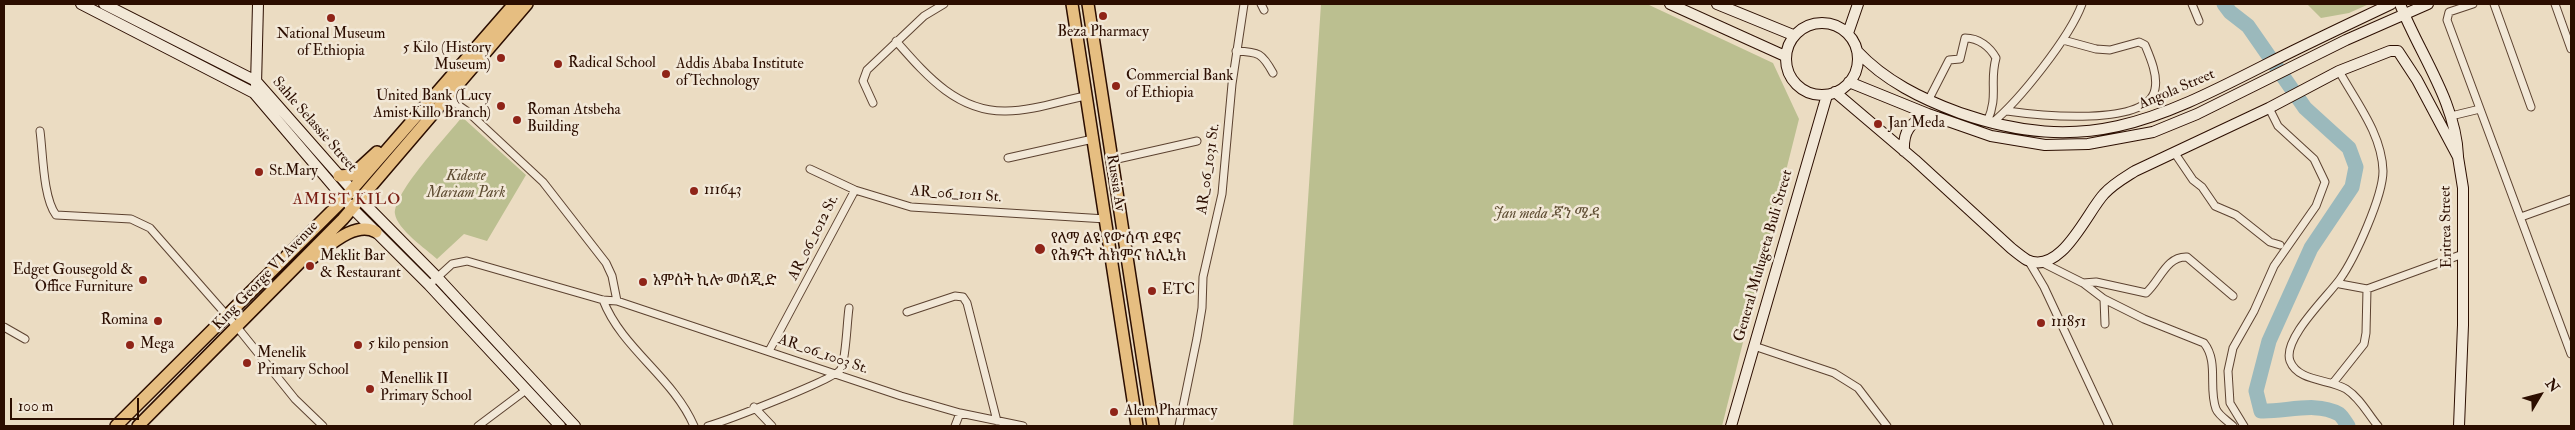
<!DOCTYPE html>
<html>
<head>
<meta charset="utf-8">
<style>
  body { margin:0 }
  #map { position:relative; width:2575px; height:430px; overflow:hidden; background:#ebdcc2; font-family:"IM FELL Double Pica",serif }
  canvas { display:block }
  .frame { position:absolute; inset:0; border:5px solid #2c0e00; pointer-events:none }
  .north { position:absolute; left:2515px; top:370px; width:50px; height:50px; -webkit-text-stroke:4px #f2e8d7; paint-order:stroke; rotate:53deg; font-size:14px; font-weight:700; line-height:20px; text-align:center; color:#2c0e00 }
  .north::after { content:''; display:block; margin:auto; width:18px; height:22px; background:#2c0e00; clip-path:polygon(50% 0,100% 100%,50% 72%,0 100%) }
  .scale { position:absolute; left:10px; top:398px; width:129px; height:22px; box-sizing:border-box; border:2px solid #2c0e00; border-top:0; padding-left:6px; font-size:15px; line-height:18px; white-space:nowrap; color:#2c0e00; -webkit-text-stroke:4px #f2e8d7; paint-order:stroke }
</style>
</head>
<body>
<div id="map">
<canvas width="2575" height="430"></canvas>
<div class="frame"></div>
<div class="north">N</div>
<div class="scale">100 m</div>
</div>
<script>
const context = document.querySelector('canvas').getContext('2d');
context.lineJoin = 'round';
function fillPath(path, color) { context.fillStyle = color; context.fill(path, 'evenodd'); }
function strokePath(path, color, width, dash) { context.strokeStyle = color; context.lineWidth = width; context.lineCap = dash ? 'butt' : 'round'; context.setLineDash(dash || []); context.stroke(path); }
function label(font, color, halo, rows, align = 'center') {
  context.font = font + ' "IM FELL Double Pica","Noto Serif Ethiopic",serif'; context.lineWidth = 5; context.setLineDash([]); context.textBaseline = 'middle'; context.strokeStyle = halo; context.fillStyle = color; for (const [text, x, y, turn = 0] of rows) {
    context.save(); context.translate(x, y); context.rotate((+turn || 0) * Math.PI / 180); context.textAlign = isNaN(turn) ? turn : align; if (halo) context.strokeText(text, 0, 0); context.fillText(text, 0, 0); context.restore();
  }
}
fillPath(new Path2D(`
  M1321,4H1647L1773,63L1799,119L1722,426H1293Z
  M2307,4H2369L2349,13L2321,18Z
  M462,117L526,175L487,241L464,234L437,259C426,249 397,229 395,214C393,193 448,135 462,117Z`), '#bbbf90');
strokePath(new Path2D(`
  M2224,4L2230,12L2248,26L2305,108L2349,148L2356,167L2352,187L2311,248L2269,341L2256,391L2261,411C2286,412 2316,401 2339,414C2342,416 2346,423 2348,426`), '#9bb9bc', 15);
const minor = new Path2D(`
  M1261,4L1264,10
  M2192,4L2199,21
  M2473,4L2449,12L2447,20L2571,354
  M2494,4L2531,107
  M2555,4L2571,49
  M896,41C926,75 957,112 1006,111C1032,111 1060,101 1085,96
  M1236,51C1259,52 1262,53 1273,73
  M2339,71C2356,102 2382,134 2383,171C2383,196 2355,258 2340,279C2328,296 2282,339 2290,361C2298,382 2330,379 2346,389C2360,398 2368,414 2378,426
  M444,95L468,112L543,182L606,263L612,276L617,301
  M1929,99L1949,60L1960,59L1965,38C1979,38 1990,47 1996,58C1989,83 1999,96 1987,122
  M873,103L863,81L867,70L924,16L944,4
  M2007,111C2035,115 2148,128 2155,89C2158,75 2150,57 2145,45L2139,42L2110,50L2096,49L2063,40
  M2451,116L2480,109
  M1992,123C2019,101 2070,37 2082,4
  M40,131C43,153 43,198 56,215L131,219L150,228L237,327L295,399L323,426
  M2174,152L2193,180L2202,187L2215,206L2236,215L2270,242L2280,245
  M1008,158L1093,139
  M1113,160L1197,141
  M810,169L855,190L911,207L1106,219
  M2521,217L2571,199
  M2028,260L2044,287L2109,426
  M2041,262L2083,283L2104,299L2144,319L2204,343C2219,362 2208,388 2216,409C2219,416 2228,421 2233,426
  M2083,283L2096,282L2146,293C2160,281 2166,256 2187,257L2233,296
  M2340,284L2367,289L2463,254
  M429,285L452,264L467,261L603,300L617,301L901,396L960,413L1023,426
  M2104,299L2105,324
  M603,300C622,349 673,377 694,426
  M907,312L955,296L963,297L967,303L997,421
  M4,327L25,339
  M1754,346L1834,373L1858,388L1887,426
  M769,351L855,190
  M2333,383L2364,344L2366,333L2367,289
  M754,407L772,426
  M478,426L526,390
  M708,426C725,421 836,379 841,369C846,359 847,321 849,308
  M955,426L960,413
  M1179,426L1197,338L1202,308L1203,277L1222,194L1232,84L1244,4
  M2244,426L2230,403L2228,371L2233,348L2254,311L2274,266L2316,206L2325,182L2314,159L2278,126L2269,108`);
const secondary = new Path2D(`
  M81,4L254,93L352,208L429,285L560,426
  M104,4L256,81L360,199L437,277L575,426
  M1670,4L1785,56
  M1717,4L1793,35
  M2400,4C2419,53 2456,102 2458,156
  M1786 59a36 36 0 1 1 72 0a36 36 0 1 1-72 0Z
  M1848,33L1858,4
  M1857,51C1885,81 1922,99 1960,113C2084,156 2155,121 2265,65C2306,44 2349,24 2391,4
  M1849,82L1928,114L1991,136L2045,145L2088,144L2153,132L2197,114L2346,40L2428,4
  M256,85L258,4
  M1835,92L1915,160L2011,248C2016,252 2022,257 2027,260C2061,276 2087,212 2104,194C2113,184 2124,178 2135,171L2269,108L2339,71L2390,51H2398L2417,80L2458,157L2463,188V325L2459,426
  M1904,151C1903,131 1910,123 1928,114
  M1731,426L1827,95`);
const primary = new Path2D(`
  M1072,4L1137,426
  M1088,4L1153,426
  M339,176L352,175L377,152
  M311,259C328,247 355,220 376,232
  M116,426L344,199L514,4
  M138,426L343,219L527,4`);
strokePath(minor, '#5c4230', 9);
strokePath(secondary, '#2c0e00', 12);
strokePath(primary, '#2c0e00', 14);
strokePath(minor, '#f2e8d7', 7);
strokePath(secondary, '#f2e8d7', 10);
strokePath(primary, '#e6be81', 11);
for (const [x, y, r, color] of [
  [1103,16,5,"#8f2418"],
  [331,18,5,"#8f2418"],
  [501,58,5,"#8f2418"],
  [558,64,5,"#8f2418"],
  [666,74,5,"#8f2418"],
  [1116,86,5,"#8f2418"],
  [501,106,5,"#8f2418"],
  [517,120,5,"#8f2418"],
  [1878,124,5,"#8f2418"],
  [259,172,5,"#8f2418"],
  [694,191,5,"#8f2418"],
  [1040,249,6,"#8f2418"],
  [310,266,5,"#8f2418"],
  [143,280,5,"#8f2418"],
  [643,282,5,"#8f2418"],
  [1152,291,5,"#8f2418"],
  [158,321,5,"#8f2418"],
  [2041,323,5,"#8f2418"],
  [130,345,5,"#8f2418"],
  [358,345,5,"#8f2418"],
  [247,363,5,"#8f2418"],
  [370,389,5,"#8f2418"],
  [1114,412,5,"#8f2418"]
]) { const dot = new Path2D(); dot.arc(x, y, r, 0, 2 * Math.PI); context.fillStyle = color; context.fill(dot); strokePath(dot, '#f2e8d7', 2); }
label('15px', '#2c0e00', '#f2e8d7', [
  ["Beza Pharmacy",1103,33,"center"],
  ["National Museum",331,35,"center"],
  ["of Ethiopia",331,52,"center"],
  ["5 Kilo (History",491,49,"right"],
  ["Museum)",491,66,"right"],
  ["Radical School",568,64],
  ["Addis Ababa Institute",676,65],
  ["ofTechnology",676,82],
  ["Commercial Bank",1126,77],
  ["of Ethiopia",1126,94],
  ["United Bank (Lucy",491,97,"right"],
  ["Amist Killo Branch)",491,114,"right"],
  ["Roman Atsbeha",527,111],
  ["Building",527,128],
  ["Jan Meda",1888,124],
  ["St.Mary",269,172],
  ["111643",704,191],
  ["የለማ ልዩ የውስጥ ደዌና",1051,240],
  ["የሕፃናት ሕክምና ክሊኒክ",1051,257],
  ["Meklit Bar",320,257],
  ["& Restaurant",320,274],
  ["Edget Gousegold &",133,271,"right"],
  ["Office Furniture",133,288,"right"],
  ["አምስት ኪሎ መስጂድ",653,282],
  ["ETC",1162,291],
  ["Romina",148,321,"right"],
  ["111851",2051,323],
  ["Mega",140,345],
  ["5 kilo pension",368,345],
  ["Menelik",257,354],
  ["Primary School",257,371],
  ["Menellik II",380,380],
  ["Primary School",380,397],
  ["Alem Pharmacy",1124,412]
], 'left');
label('15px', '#2c0e00', '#f2e8d7', [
  ["Angola Street",2177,90,-23],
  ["Sahle Selassie Street",314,125,49],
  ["AR_06_1031 St.",1209,169,-82],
  ["Russia Av",1115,183,81],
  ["AR_06_1011 St.",956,195,4],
  ["Eritrea Street",2447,227,-91],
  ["AR_06_1012 St.",814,238,-63],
  ["General Mulugeta Buli Street",1764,256,-74],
  ["King George VI Avenue",266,276,-46],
  ["AR_06_1003 St.",823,355,19]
]);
label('italic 15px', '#5e4c32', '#f2e8d7', [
  ["Kideste",466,177],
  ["Mariam Park",466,194],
  ["Jan meda ጃን ሜዳ",1546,215]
]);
context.letterSpacing = '1px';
label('16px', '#7a1f14', '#f2e8d7', [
  ["AMIST KILO",347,201]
]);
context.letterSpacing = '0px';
</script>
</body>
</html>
